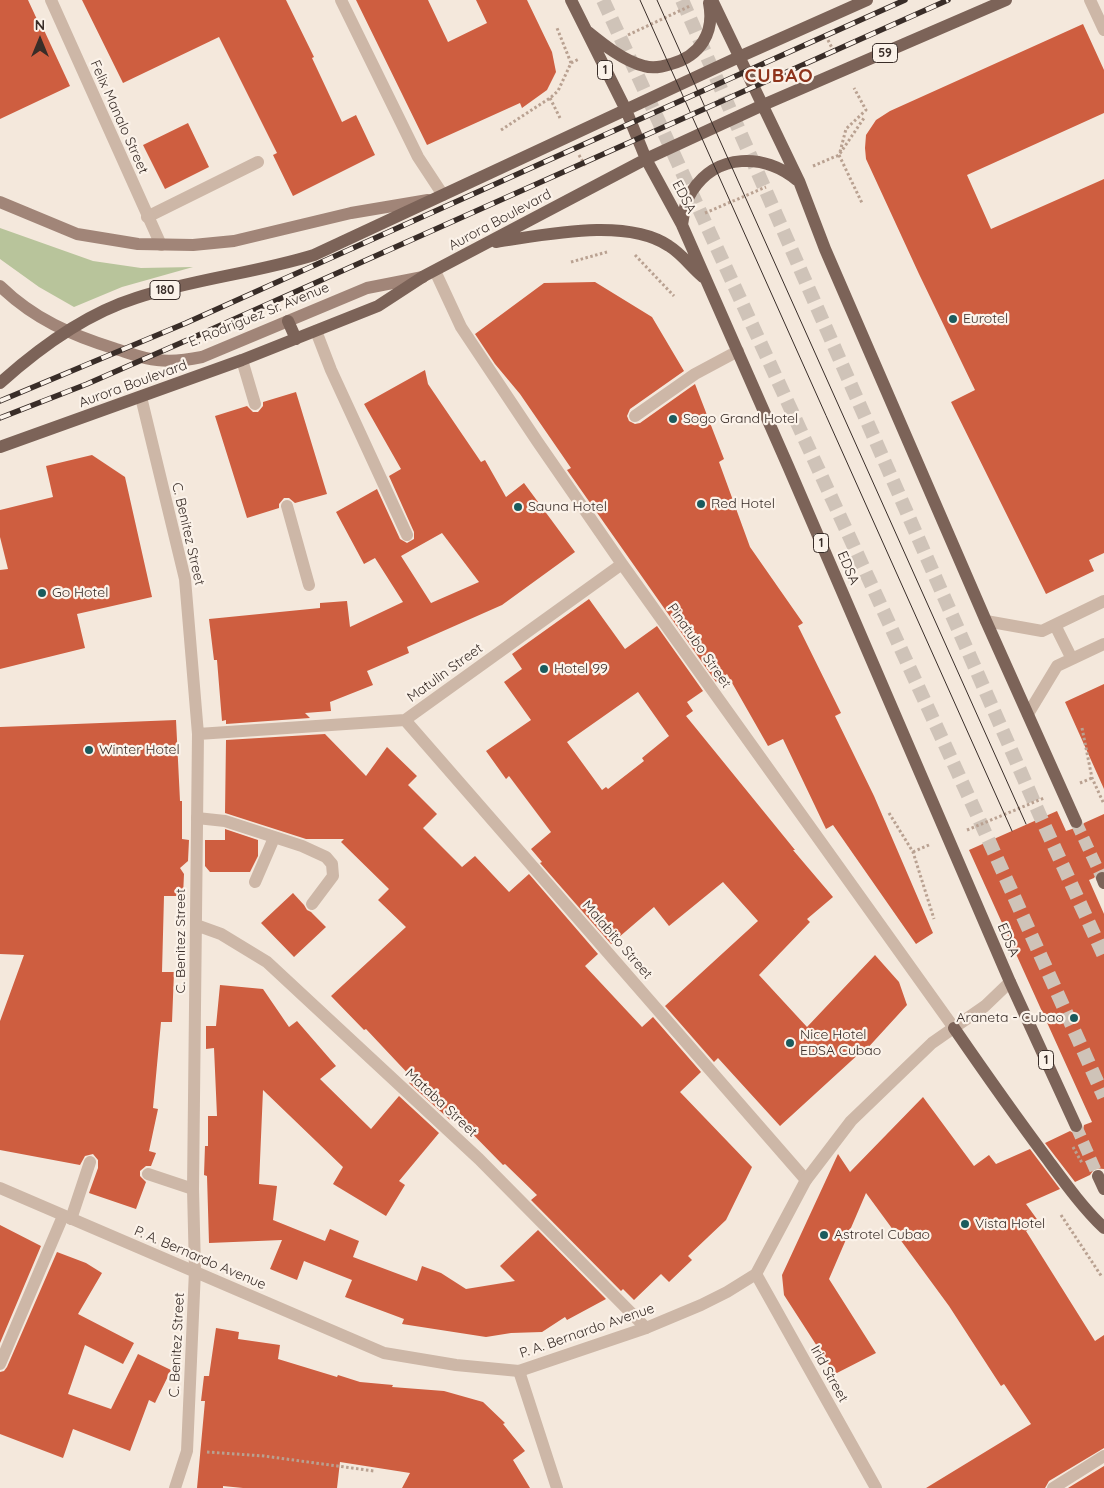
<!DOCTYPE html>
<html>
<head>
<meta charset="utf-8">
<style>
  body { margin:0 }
  #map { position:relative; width:1104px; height:1488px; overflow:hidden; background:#f4e8dc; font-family:Quicksand,sans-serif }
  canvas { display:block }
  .north { position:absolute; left:15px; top:15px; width:50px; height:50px; -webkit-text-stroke:4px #fbf2e9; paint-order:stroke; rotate:0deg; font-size:14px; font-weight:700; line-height:20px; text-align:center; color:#392d28 }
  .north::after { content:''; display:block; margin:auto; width:18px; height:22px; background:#392d28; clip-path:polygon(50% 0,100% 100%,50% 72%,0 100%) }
</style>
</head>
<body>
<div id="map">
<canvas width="1104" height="1488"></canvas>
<div class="north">N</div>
</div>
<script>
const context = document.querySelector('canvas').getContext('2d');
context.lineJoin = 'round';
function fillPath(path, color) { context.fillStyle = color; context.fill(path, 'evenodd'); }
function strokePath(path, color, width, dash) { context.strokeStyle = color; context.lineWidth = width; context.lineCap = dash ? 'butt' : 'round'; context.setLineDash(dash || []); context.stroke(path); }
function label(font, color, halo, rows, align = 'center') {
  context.font = font + ' Quicksand,sans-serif'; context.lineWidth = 4.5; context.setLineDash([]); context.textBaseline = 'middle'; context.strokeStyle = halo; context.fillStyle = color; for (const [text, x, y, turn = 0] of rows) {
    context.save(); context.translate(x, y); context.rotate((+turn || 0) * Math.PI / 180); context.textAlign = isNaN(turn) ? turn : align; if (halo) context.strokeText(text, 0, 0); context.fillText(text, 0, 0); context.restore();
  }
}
fillPath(new Path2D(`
  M0,228L93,261L141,268L193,267L122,287L74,307L39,287L0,259Z`), '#b8c49b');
fillPath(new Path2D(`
  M0,0H28L41,28H43L70,86L0,119Z
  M82,0H286L314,57L312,58L342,122L356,115L375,155L293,196L273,155L277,153L219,37L123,83Z
  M356,0H428L448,42L487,23L476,0H527L552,52L556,72L547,90L522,108L520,103L427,145Z
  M1083,24L1104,70V113L967,175L991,229L1104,179V553L1089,560L1094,571L1046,594L951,402L975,390L919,274L866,159L865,148L866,135L876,120L890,111Z
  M188,123L209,167L165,189L143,145Z
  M595,282L652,317L684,371L630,409L627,416L629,421L635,424L640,423L695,384L724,459L719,462L750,547L803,623L798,626L841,713L835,716L874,796L933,933L916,944L833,825L826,829L783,739L768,746L727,674L716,682L567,470L571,468L520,394L495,364L475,334L544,283Z
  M425,370L428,384L481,462L485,460L506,497L524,483L575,552L502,605L407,647L409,653L367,671L373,685L330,702L331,711L305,713L310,718L226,724V720L222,721L217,660H214L209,619L320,608V603L347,601L350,627L403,602L375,558L364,564L336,512L377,489L400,539L407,543L414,539V532L389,476L401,469L364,404ZM442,533L479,582L431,603L401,556Z
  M296,392L327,494L295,503L289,498H284L279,504V508L247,518L215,416L247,406L253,412H258L263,406V402Z
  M92,455L125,477L152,597L77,614L85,648L0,669V570L8,569L0,537V510L53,497L46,466Z
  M589,599L625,649L657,626L703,691L687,702L693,711L686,716L795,850H793L833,897L807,919L810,922L759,975L807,1027L875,955L899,982L907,1005L864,1052L862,1051L780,1126L718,1058L714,1062L665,1006L758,921L723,882L669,926L654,907L611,944L540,863L542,862L531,849L551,832L509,776L506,779L486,751L531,720L504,682L522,669L512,654ZM638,692L669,736L642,758L644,761L608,789L606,787L602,790L567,742Z
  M1104,684V789L1065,702Z
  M176,720L180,801H182V839L189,840L188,861L180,868L184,874L183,896H164L162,972H174L172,1022H161L153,1108L158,1109L149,1151L156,1153L151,1166H146L140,1171V1176L146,1182L136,1209L89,1193L98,1168V1160L93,1154L85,1156L80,1165L0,1150V1021L24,955L0,954V727Z
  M325,734L366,776L387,747L417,776L408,785L437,814L423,828L462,867L475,856L509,892L529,874L598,954L585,966L642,1027L653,1017L701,1072L680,1092L752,1167L726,1220L688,1256L692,1260L669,1282L661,1274L634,1300L623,1289L621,1291L531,1200L537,1195L505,1164L503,1165L454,1115L450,1120L409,1083L413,1079L366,1029L364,1030L331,996L406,927L378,900L389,889L341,842L344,839H306L225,813L226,740Z
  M1057,811L1066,831L1072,829H1080L1084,823L1104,814V870L1099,871L1094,878L1089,880L1104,914V1169L1095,1168L1090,1175L1075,1182L1045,1143L1070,1131L1075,1134H1079L1083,1130L1084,1125L1092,1122L969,850Z
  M225,829L258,840V856L250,872H210L205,866V840H225Z
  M293,893L304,905L307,910L311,912L326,927L294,957L261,923Z
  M220,985L263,989L289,1027L297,1021L336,1066L320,1079L371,1129L399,1096L439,1133L399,1181L405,1185L386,1216L333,1184L343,1167L263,1090L259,1184L277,1186L273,1220L325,1241L330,1229L359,1241L353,1257L417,1281L422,1266L441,1273L466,1289L515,1281L500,1266L538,1230L606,1299L567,1320L565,1317L542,1332L511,1333L486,1337L402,1324L404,1319L345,1297L352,1280L304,1261L297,1280L270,1269L282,1240L209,1243L207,1176L204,1175L205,1146H208V1116H217L214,1048L206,1049V1026H216Z
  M923,1097L974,1166L989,1155L996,1164L1030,1149L1060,1189L1026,1204L1039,1222L1026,1231L1095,1341L1104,1335V1448L1049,1481L1045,1488H926L1031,1424L1004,1384L1001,1386L949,1306L866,1193L829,1279L876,1353L835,1374L784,1295L782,1275L838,1154L850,1172Z
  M0,1225L41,1246L0,1343Z
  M57,1252L86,1263L102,1273L78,1314L134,1343L123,1364L85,1345L68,1394L111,1409L138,1354L171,1370L155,1403L149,1400L130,1451L73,1429L63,1458L0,1434V1372L4,1371L7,1367Z
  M216,1328L239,1332L238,1339L280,1345L278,1359L337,1377L338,1375L360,1382L393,1385L392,1387L444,1391L483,1402L505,1423L503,1424L525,1451L513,1460L530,1488H402L410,1473L340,1462L337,1488H243L223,1486V1488H197L205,1401H201L204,1376H209Z
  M1104,1466V1488H1068Z`), '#ce5e40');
strokePath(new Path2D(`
  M1076,822L1102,878
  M1076,1126L1098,1176`), '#cfc3b8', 12, [12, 6]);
strokePath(new Path2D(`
  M603,0L989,841L1104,1097
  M682,0L1041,818L1104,956`), '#cfc3b8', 14, [14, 7]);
strokePath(new Path2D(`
  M628,35L690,6
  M828,40L834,52
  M571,63L579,59
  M550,98L560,118
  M501,130L550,98L558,91L571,63L557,28
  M840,152L846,129L866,110L854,88
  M579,155L586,167
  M839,155L862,203
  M813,166L839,155L864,118
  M705,213L766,187
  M635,255L674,296
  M571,262L607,252
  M1082,728L1092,778L1104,804
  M1080,783L1092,778
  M889,813L913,852L934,919
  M967,830L1044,798
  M913,852L929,845
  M1073,1147L1082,1163
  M1061,1215L1102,1277
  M207,1452L264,1456L374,1471`), '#b9a191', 3, [2.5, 2.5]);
strokePath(new Path2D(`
  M147,217L258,162
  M316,331L331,370L407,535
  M242,360L255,404
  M635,416L695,374L738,351
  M287,506L309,585
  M197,818L225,821L302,846L326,857L332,864L333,876L312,904
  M255,882L274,838
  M148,1174L193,1189
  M71,1219L90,1162
  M1053,1488L1104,1456`), '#cdb7a7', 12);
strokePath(new Path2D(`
  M51,0L161,245
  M341,0L418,157L443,195
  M1090,0L1104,30
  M435,271L461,327L537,441L622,564L954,1028
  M141,397L185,579L198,734L193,1189L195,1270
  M986,621L1042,631L1104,601
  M1055,625L1072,659
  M1028,714L1057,666L1104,644
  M405,720L806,1180
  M198,734L405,720L622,564
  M196,925L221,934L267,962L479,1159L646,1328
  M756,1274L876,1488
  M0,1364L63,1216
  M519,1371L557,1488`), '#cdb7a7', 12);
strokePath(new Path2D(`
  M0,1188L384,1353L456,1365L519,1371L646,1328L701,1305L727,1292L756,1274L806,1180L851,1121L932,1043L985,1006L1010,982
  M175,1488L187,1451L195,1270`), '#cdb7a7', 12);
strokePath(new Path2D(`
  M0,202L77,234L138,244L193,245L234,241L351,213L428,200
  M0,286C34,319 71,335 116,349C130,353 143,359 157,360C172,362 187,360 202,357L367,288L423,277`), '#a18578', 12);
strokePath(new Path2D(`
  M571,0L626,110L646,159L682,225L788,466L1010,982L1076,1126
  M712,0L799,181L825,249L986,621L1076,822
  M588,32C604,45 624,61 644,66C653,69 662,67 671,64C700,56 715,33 709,3
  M682,225C684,213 685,201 692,191C717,153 764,153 797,180
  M496,242C545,235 626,217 669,246C682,254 692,268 703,277
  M288,321L296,339
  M0,383C39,348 85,314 136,298C194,279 256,273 314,255L739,57L867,0
  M0,447L242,360L378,306L424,276L646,159L763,105L1006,0
  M1102,878L1104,883
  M954,1028C985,1073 1016,1117 1048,1160C1065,1183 1083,1208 1104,1228
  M1098,1176L1104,1189`), '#7c6358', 12);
strokePath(new Path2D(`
  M640,0L1012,831
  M657,0L1026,824`), '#392d28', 1);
const rail = new Path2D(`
  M0,401L186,323L905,0
  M0,418L87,384L192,338L948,0`);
strokePath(rail, '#392d28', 5.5);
strokePath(rail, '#fbf2e9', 4, [11]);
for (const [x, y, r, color] of [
  [953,319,5,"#1a5b5d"],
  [673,419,5,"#1a5b5d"],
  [701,504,5,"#1a5b5d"],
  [518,507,5,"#1a5b5d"],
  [42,593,5,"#1a5b5d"],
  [544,669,5,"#1a5b5d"],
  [89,750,5,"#1a5b5d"],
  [1074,1018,5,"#1a5b5d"],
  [790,1043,5,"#1a5b5d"],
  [965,1224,5,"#1a5b5d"],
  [824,1235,5,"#1a5b5d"]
]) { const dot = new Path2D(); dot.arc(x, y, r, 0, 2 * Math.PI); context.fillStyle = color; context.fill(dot); strokePath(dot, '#fbf2e9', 2); }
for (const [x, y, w] of [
  [885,53,25],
  [605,70,15],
  [165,290,30],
  [821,543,15],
  [1046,1060,15]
]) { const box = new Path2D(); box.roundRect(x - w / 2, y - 9.5, w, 19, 4); context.fillStyle = '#fbf2e9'; context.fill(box); strokePath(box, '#392d28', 1); }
label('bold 12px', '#392d28', null, [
  ["59",885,53],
  ["1",605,70],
  ["180",165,290],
  ["1",821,543],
  ["1",1046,1060]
]);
label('14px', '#392d28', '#fbf2e9', [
  ["Felix Manalo Street",119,117,66],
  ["EDSA",684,197,62],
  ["Aurora Boulevard",500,220,-28],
  ["E. Rodriguez Sr. Avenue",259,315,-22],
  ["Aurora Boulevard",133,384,-20],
  ["C. Benitez Street",188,534,77],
  ["EDSA",848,568,67],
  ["Pinatubo Street",699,646,55],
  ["Matulin Street",445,673,-36],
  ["Malabito Street",617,940,49],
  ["EDSA",1008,940,67],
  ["C. Benitez Street",181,941,-90],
  ["Mataba Street",441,1103,43],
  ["P. A. Bernardo Avenue",200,1258,23],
  ["P. A. Bernardo Avenue",587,1331,-19],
  ["C. Benitez Street",177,1345,-87],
  ["Irid Street",829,1374,61]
]);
label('14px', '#392d28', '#fbf2e9', [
  ["Eurotel",963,319],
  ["Sogo Grand Hotel",683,419],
  ["Red Hotel",711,504],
  ["Sauna Hotel",528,507],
  ["Go Hotel",52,593],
  ["Hotel 99",554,669],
  ["Winter Hotel",99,750],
  ["Araneta - Cubao",1064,1018,"right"],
  ["Nice Hotel",800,1035],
  ["EDSA Cubao",800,1051],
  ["Vista Hotel",975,1224],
  ["Astrotel Cubao",834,1235]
], 'left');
context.letterSpacing = '1px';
label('bold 19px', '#8e331b', '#fbf2e9', [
  ["CUBAO",779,76]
]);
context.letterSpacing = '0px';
</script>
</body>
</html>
